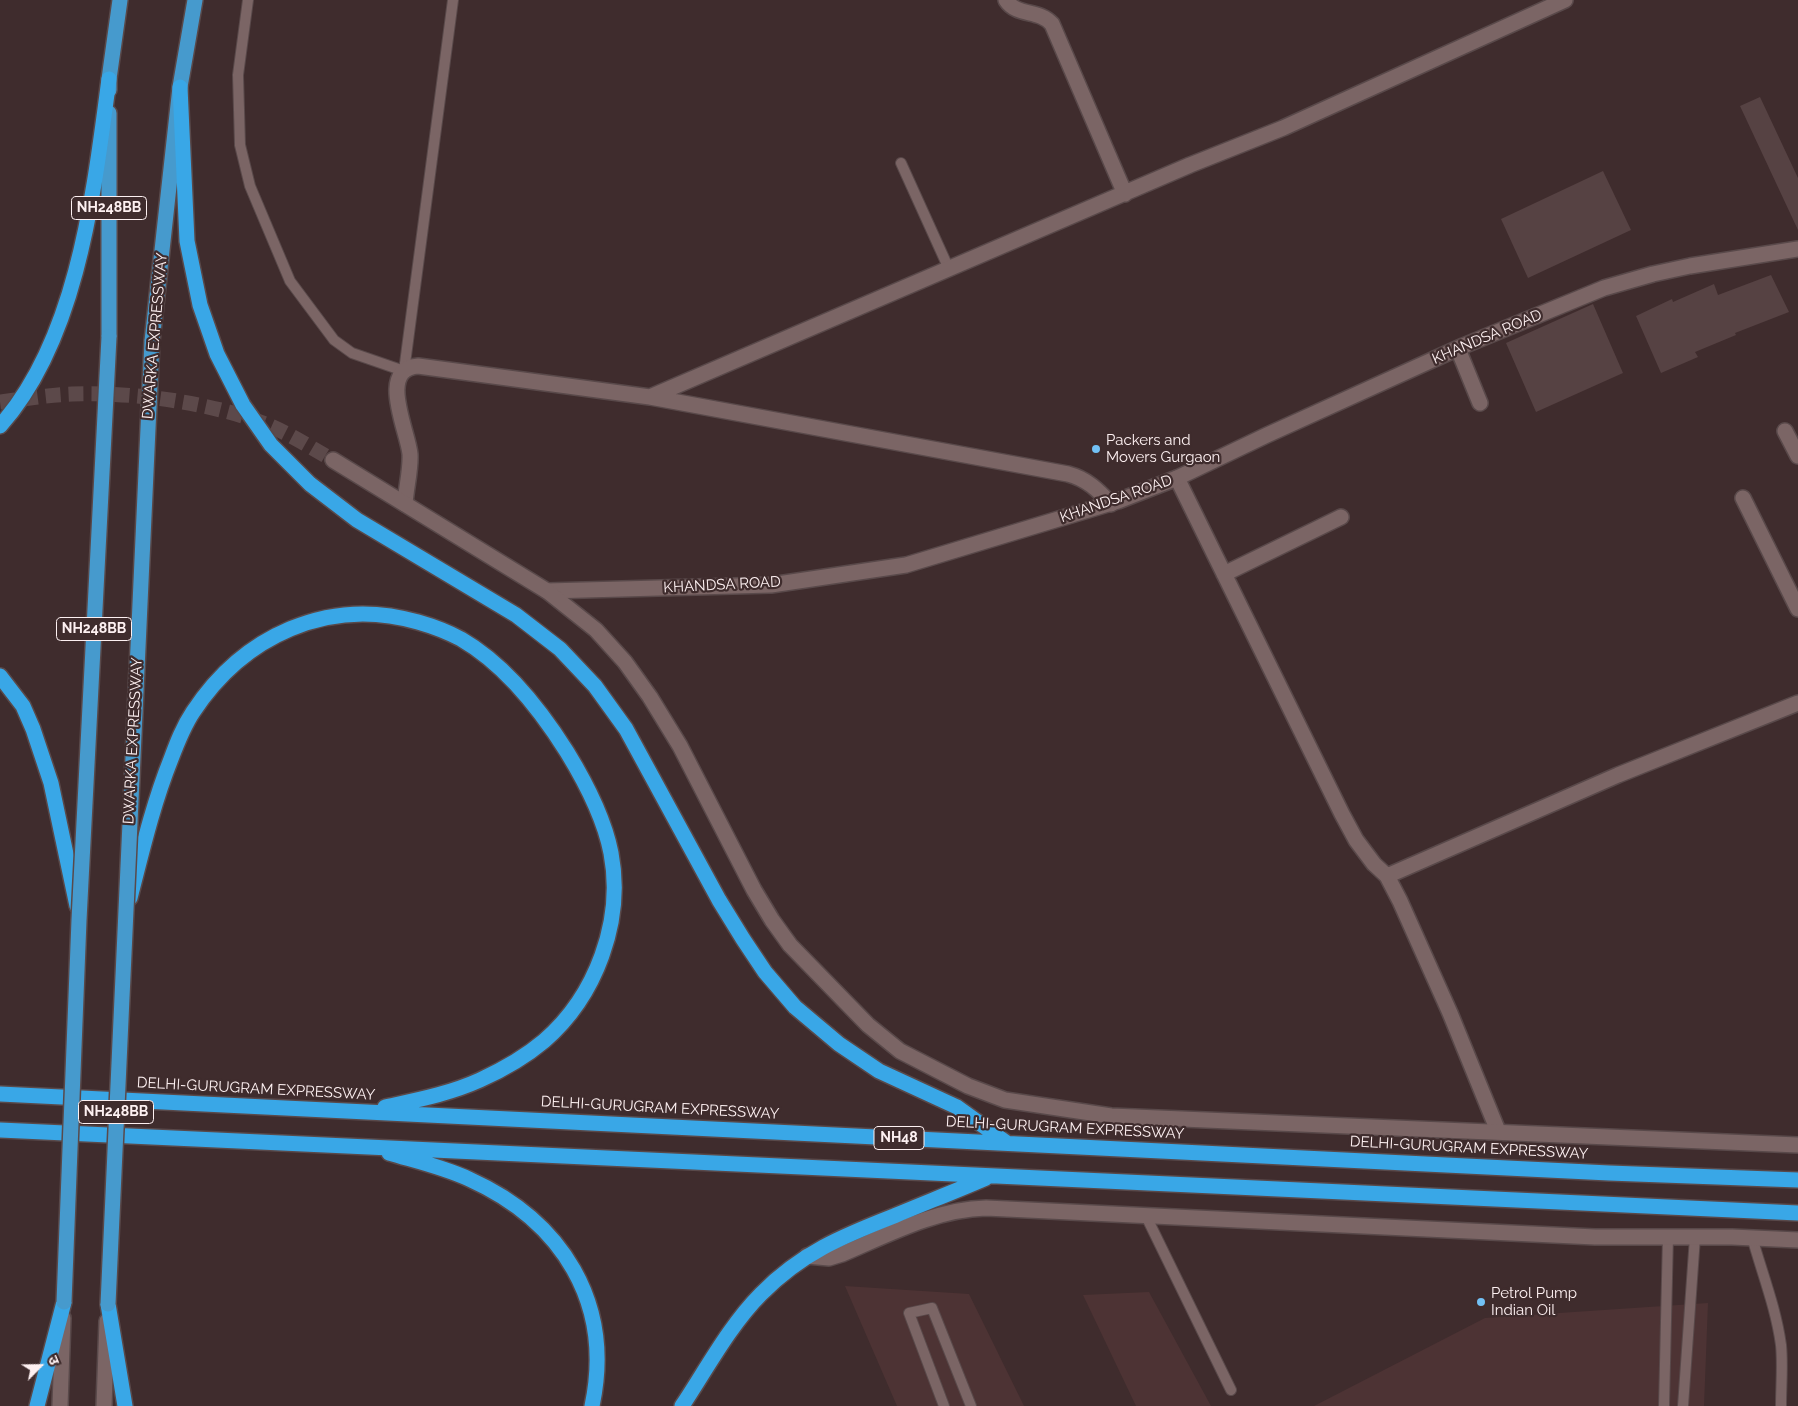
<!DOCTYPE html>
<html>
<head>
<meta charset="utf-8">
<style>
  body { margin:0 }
  #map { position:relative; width:1798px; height:1406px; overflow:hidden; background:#3f2c2d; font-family:Raleway,"Noto Sans Devanagari",sans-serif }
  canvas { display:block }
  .north { position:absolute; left:15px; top:1341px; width:50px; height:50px; -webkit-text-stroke:4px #3f2c2d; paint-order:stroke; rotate:67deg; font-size:14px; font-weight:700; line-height:20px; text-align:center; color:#fdf0f1 }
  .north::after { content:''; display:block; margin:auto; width:18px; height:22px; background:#fdf0f1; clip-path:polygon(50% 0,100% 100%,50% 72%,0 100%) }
</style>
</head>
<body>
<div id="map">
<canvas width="1798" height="1406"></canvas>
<div class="north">उ</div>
</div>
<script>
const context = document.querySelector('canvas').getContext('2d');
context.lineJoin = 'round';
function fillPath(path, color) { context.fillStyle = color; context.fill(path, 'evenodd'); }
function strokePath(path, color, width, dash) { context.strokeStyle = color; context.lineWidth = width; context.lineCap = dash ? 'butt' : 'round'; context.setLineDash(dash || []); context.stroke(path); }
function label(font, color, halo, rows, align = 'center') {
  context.font = font + ' Raleway,sans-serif'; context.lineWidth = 4.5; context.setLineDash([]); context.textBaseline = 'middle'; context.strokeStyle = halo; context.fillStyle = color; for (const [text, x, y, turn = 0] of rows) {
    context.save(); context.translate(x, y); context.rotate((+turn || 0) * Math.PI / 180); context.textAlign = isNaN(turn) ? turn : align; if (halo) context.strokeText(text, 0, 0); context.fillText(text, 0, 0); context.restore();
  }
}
fillPath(new Path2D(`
  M845,1286L969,1294L1024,1406H897Z
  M1149,1292L1211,1406H1136L1083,1295Z
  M1708,1303L1704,1406H1314L1485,1318Z`), '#4d3334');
fillPath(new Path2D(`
  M1760,97L1798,178V230L1740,106Z
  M1603,171L1631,230L1528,278L1501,219Z
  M1771,275L1789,312L1735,333L1736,335L1695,352L1698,357L1661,373L1636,316L1672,299L1673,302L1714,284L1718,295Z
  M1593,304L1623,373L1536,412L1506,343Z`), '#564243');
strokePath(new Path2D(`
  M0,402C24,399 48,395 72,394C130,392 199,401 255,420C282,429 308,446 333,460`), '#5c494a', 15, [15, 8]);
const service = new Path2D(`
  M248,0L238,75L240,145L250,186L290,281L334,340L352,353L404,371L453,0
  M901,163L949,269
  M1146,1216L1231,1390
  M1752,1237C1762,1273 1776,1308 1781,1345C1783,1365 1781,1386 1781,1406
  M944,1406L909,1313L932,1308L971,1406
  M1664,1406L1668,1236
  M1683,1406L1695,1237`);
const minor = new Path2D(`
  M1006,0C1017,17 1039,9 1052,24L1125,194
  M1458,349L1480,403
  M650,397L1190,165L1283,128L1565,0
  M1785,431L1798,456
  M1177,478L1342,814L1356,840L1374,864L1387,876L1400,901L1450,1013L1498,1131
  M1743,498L1798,609
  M405,504C406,488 411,469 410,454C408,431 377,369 418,366L650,397L1068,474C1087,479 1098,490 1111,504
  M1224,574L1341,517
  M1387,876L1618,775L1798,703`);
const tertiary = new Path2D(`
  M547,591L771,585L906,565L1118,501L1177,478L1267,435L1463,346L1604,288L1653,274L1690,266L1798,249`);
const secondary = new Path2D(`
  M333,460L547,591L596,630L625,662L650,697L680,746L754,890L772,920L790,945L868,1025L900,1051L968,1086L1005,1100L1111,1116L1798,1145
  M807,1256L829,1258L842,1254C887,1235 936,1209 986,1208L1595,1237H1732L1798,1240
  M60,1406L63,1318
  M104,1406L107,1321`);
const trunk = new Path2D(`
  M109,90V79L120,0
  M109,337V113
  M152,341L180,87L195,0`);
const motorway = new Path2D(`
  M180,87L187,241L200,305L217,354L243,405L271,445L310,484L357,520L516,615L560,649L595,686L626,729L719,900L743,939L765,972L795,1007L839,1044L879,1071L957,1107L1007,1143
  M0,426C78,339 94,191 109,79
  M0,676L23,706L33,729L51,783L77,906
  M130,898C142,851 153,804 171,759C177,743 183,727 193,712C243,636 328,596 418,622C432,626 448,632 461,639C506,665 540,709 567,752C586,783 604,817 611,853C624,921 596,996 544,1041C525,1057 502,1070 480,1080C449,1094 417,1100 385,1107
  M0,1094L1609,1173L1798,1180
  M0,1130L1798,1213
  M389,1153C416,1161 443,1167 469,1179C562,1221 614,1303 592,1406
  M108,1304L125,1406
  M37,1406L64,1302
  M682,1406C706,1370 730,1325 761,1294C801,1253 843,1236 894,1216C925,1203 956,1191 986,1178`);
strokePath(service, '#59494a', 12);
strokePath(minor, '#59494a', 18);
strokePath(tertiary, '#59494a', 18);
strokePath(secondary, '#59494a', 18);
strokePath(trunk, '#59494a', 18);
strokePath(motorway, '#59494a', 18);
strokePath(service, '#7b6565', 10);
strokePath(minor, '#7b6565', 15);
strokePath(tertiary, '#7b6565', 15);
strokePath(secondary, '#7b6565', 15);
strokePath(trunk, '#469acd', 15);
strokePath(motorway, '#39a7e7', 15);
const trunkBridge = new Path2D(`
  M64,1302L79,920L109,337
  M108,1304L152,341`);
strokePath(trunkBridge, '#59494a', 18, []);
strokePath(trunkBridge, '#469acd', 15);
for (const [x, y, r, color] of [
  [1096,449,5,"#72c1f5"],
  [1481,1302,5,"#72c1f5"]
]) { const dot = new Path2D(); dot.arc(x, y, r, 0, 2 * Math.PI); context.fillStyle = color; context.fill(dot); strokePath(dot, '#3f2c2d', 2); }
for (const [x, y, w] of [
  [109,208,75],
  [94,629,75],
  [116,1112,75],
  [899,1138,50]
]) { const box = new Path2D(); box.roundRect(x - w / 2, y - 11.5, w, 23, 4); context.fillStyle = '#3f2c2d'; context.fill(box); strokePath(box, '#fdf0f1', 1); }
label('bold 14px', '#fdf0f1', null, [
  ["NH248BB",109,208],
  ["NH248BB",94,629],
  ["NH248BB",116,1112],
  ["NH48",899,1138]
]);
label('15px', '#fdf0f1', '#3f2c2d', [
  ["DWARKA EXPRESSWAY",155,336,-85],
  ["KHANDSA ROAD",1487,337,-23],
  ["KHANDSA ROAD",1116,499,-19],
  ["KHANDSA ROAD",722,585,-3],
  ["DWARKA EXPRESSWAY",133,741,-87],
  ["DELHI-GURUGRAM EXPRESSWAY",256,1089,3],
  ["DELHI-GURUGRAM EXPRESSWAY",660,1108,3],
  ["DELHI-GURUGRAM EXPRESSWAY",1065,1128,3],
  ["DELHI-GURUGRAM EXPRESSWAY",1469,1148,3]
]);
label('15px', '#fdf0f1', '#3f2c2d', [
  ["Packers and",1106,440],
  ["Movers Gurgaon",1106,457],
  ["Petrol Pump",1491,1293],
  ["Indian Oil",1491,1310]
], 'left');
</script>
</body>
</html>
